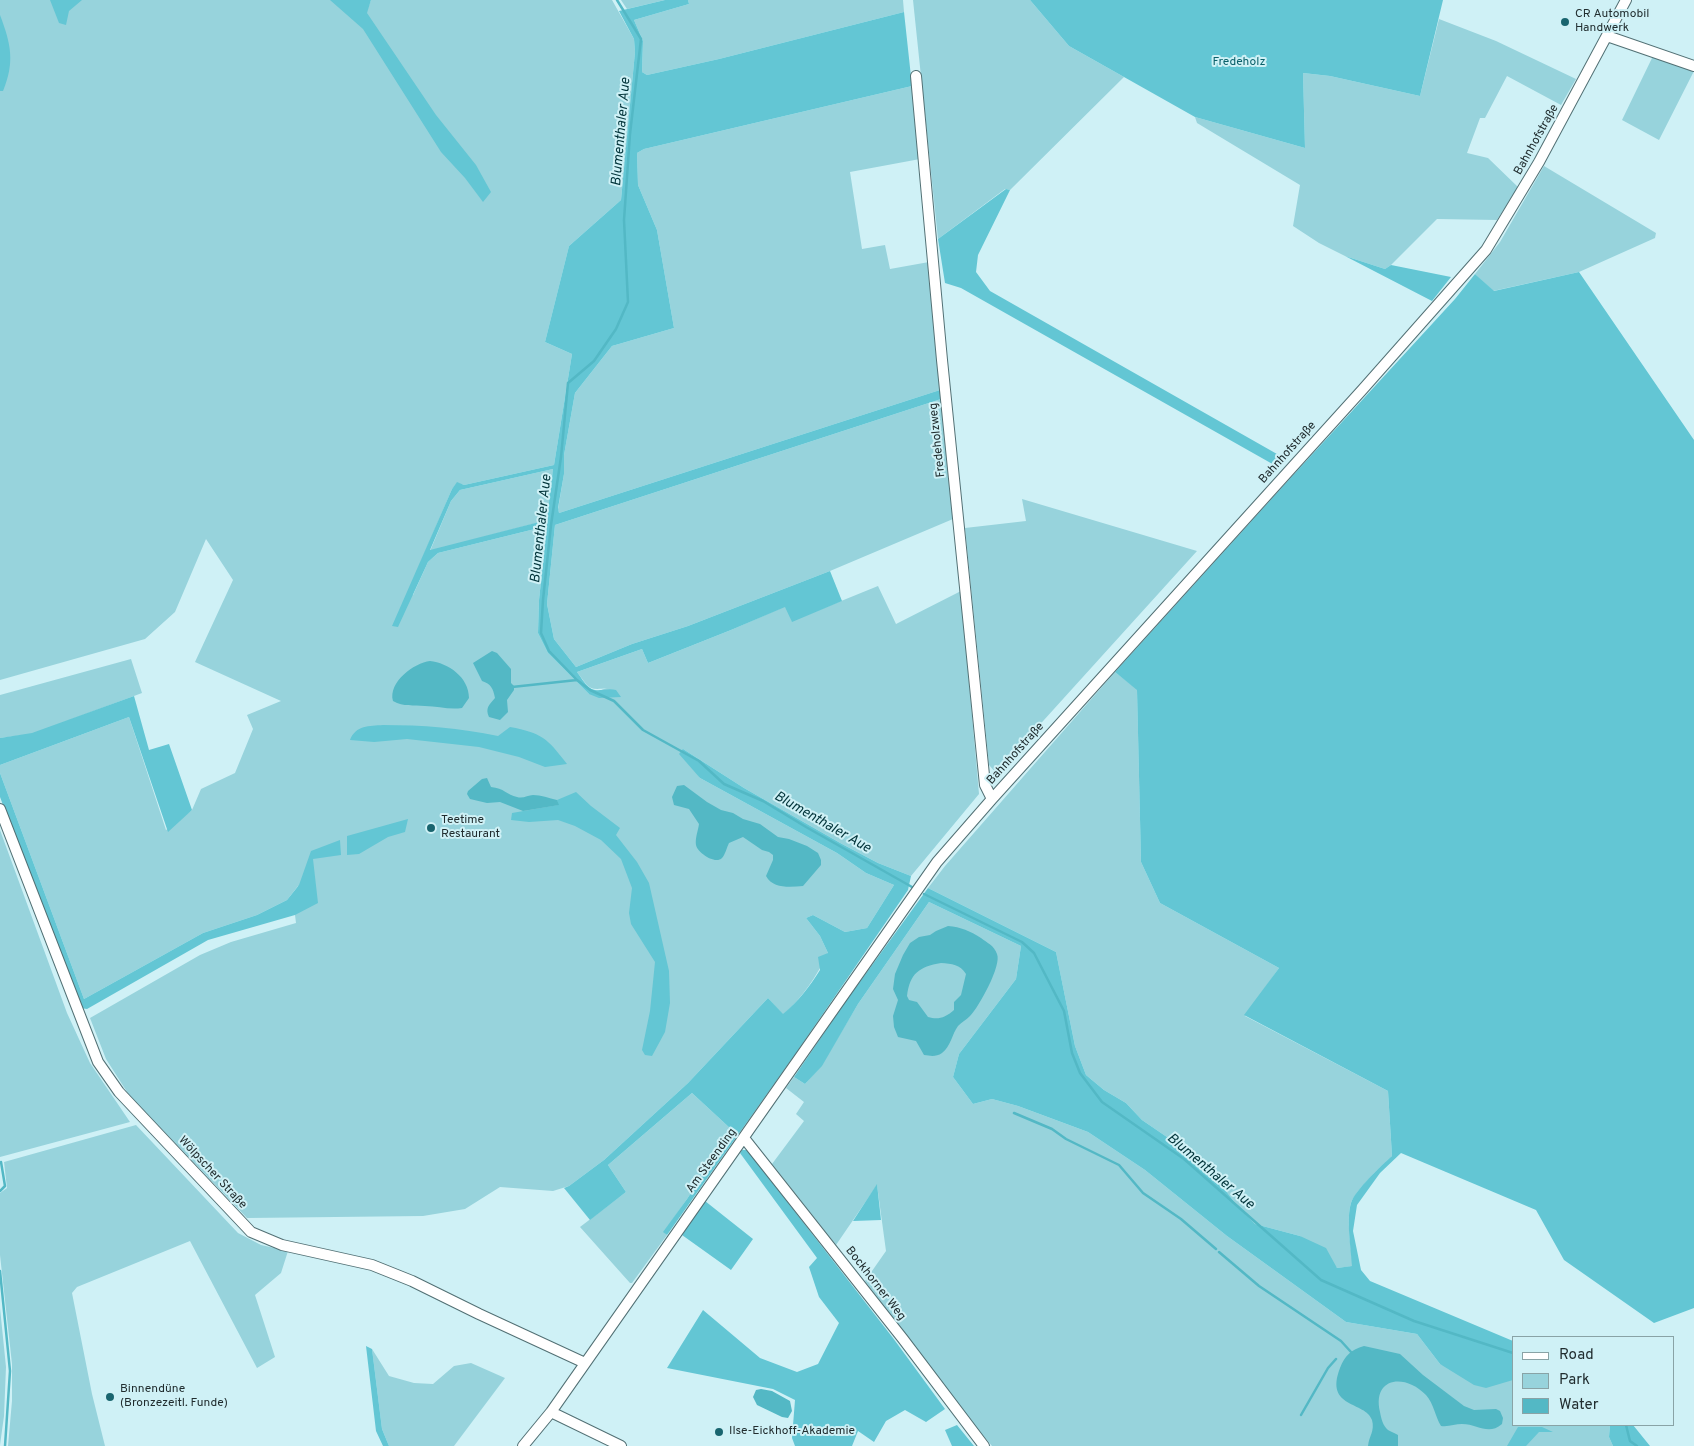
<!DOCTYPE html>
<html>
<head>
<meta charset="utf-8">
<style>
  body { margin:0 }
  #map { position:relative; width:1694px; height:1446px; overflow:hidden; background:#cff1f6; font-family:Overpass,sans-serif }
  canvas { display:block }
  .legend { position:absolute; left:1512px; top:1336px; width:162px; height:90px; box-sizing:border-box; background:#cff1f6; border:1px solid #89a3a6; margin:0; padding:6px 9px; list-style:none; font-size:15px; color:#212d2f }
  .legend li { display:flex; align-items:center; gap:10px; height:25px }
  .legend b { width:25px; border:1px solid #89a3a6 }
</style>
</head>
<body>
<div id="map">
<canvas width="1694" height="1446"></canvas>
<ul class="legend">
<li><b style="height:6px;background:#fff"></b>Road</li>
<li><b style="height:14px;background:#97d3dc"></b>Park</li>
<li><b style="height:14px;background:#53b8c5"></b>Water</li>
</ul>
</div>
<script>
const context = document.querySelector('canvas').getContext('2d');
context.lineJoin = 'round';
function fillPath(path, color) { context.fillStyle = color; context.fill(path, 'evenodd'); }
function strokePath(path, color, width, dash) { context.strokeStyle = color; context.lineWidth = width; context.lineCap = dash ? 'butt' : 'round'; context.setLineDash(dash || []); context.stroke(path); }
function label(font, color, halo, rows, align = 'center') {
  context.font = font + ' Overpass,sans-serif'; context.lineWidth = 4; context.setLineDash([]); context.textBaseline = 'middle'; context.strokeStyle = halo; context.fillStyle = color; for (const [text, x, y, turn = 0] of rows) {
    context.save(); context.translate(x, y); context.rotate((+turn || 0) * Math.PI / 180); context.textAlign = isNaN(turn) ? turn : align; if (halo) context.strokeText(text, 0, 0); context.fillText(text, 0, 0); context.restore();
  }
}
fillPath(new Path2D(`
  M0,0H339L366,13L371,0H612L634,39L635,52L621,200L569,246L545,342L572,354L554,465L464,485L457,483L452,489L407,594L413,595L428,562L438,553L547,526L539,600L538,633L548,653L589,694L607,688C587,691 589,687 577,672L642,649L648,663L731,630L786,606L792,621L878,586L896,624L961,591L979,794L911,876L878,863L842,844L744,788L683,749L700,778L837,853L866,873L894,885L867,928L845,932L813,915L806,918L820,936L828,953C816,977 803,997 783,1015L768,998L688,1083L604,1160L569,1186L553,1191L500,1187L465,1209L423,1216L247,1218L129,1095L106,1059L90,1018L200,955L231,942L296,923L295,915L298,886L287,900L257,915L203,933L84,999L0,773V765L129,717L166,830L192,810L201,789L235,773L253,729L247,715L281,701L195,662L233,580L206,539L175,612L145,639L0,680Z
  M621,0H665L627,9Z
  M688,0H903L904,12L719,59L647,75L642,72L643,41L634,20L689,4Z
  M913,0H1030L1069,46L1124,77L1010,190L1005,189L938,239Z
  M1439,19L1496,41L1576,79L1561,105L1507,76L1485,118H1480L1467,153L1488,158L1518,187L1497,220L1437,219L1391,265L1385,269L1345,256L1319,243L1293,226L1300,185L1197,123L1195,117L1305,148L1303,73L1330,76L1420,96Z
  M1653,56L1694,71L1659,140L1622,120Z
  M912,86L920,159L850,172L862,249L885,245L890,269L929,262L940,390L559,513L558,509L564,474V455L575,393L612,346L674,328L657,230L638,185L637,153L644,149Z
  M1544,166L1656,233L1655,238L1579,272L1493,291L1475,274L1500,242Z
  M941,399L953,519L830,571L688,626L632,644L576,667L554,639L547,604L555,525Z
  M553,469L548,520L430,551L451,501L460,490Z
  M1022,499L1197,551L996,773L989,765L965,528L1026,521Z
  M131,659L142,693L32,734L0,738V695Z
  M1115,672L1137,689L1141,862L1160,903L1279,968L1245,1016L1388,1091L1392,1156C1382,1165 1355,1191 1351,1203C1346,1219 1351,1249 1353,1266L1337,1268L1300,1236L1255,1224L1235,1203L1205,1163L1142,1120L1126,1103L1104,1090L1086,1075L1075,1046L1056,952L928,888L945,866Z
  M0,830L67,1013L90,1063L130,1122L0,1157Z
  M929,902L1021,946L1016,979L959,1054L953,1077L973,1104L992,1099L1018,1106L1088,1132L1145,1170L1227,1236L1346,1322L1417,1334L1440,1364L1513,1380V1425H1610L1609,1437L1613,1446H992L964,1413L865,1281L886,1251L877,1185L836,1245L772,1164L804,1121L796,1114L804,1102L786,1088L794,1077L805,1084L821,1066L858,1004Z
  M692,1093L732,1130L687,1199L664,1232L667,1235L632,1283H630L580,1227L626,1192L608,1165Z
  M136,1125L238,1233L261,1245L288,1251L281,1273L255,1295L275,1357L257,1368L190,1241L77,1287L72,1293L92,1394L105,1446H8L12,1401V1364L0,1255V1193L7,1188L4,1162Z
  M0,1308L6,1367L4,1416L0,1445Z
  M372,1349L389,1376L414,1383L433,1384L454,1366L471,1363L505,1378L454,1446H389L382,1429Z`), '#97d3dc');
fillPath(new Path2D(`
  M50,0H82L69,11L66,25L59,23Z
  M330,0H371L367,13L436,115L476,165L491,192L483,202L465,178L441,152L363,29Z
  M665,0H688L689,4L634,20L643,41L642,72L647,75L719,59L904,12L912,86L644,149L637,153L638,185L657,230L674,328L612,346L575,393L564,455V474L558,508L559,513L940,390L941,399L555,525L547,604L554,639L576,667L632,644L688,626L830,571L842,601L792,622L785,607L731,630L648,663L642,649L577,672C581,677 587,689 595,690C602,691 608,688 616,690L621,697L599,698L589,694L548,653L538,633L539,600L547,526L438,553L428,562L398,627L392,626L452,489L457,482L464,485L554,465L572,354L545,342L569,246L621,200L635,52L634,39L619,11ZM553,469L547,520L430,550L451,501L460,490Z
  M1030,0H1443L1420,96L1330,76L1303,73L1305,148L1195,117L1069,46Z
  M0,15C11,44 15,62 3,91H0Z
  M1006,189L1010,190L978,255L976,272L990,291L1284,458L1276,466L961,288L945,283L938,239Z
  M1345,256L1385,269L1391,265L1451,277L1432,301Z
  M1579,272L1694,440V1308L1654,1323L1564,1260L1536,1210L1401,1153L1380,1173L1357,1205L1353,1231L1361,1270L1370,1281L1513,1341V1380L1486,1388L1474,1385L1440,1364L1417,1334L1346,1322L1227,1236L1145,1170L1088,1132L1018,1106L992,1099L973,1104L953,1077L959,1054L1016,979L1021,946L929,902L858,1004L822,1066L805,1084L794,1077L846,1001L928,888L1056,952L1075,1046L1086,1075L1104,1090L1126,1103L1142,1120L1205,1163L1235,1203L1255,1224L1300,1236L1326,1248L1337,1268L1352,1266C1351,1249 1346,1219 1351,1203C1355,1190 1382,1165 1392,1156L1388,1091L1244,1015L1279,968L1160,903L1141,862L1137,690L1115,672L1285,484L1455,299L1475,274L1494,291Z
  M134,696L149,750L169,744L192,810L168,832L129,717L0,765V738L32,733Z
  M383,725C422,725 460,728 498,736L510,727C542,733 547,738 567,764L545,767L519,757L479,747L407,739L374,742L350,740C356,725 369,726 383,725Z
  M683,749L744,788L842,844L878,863L911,876L908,890L796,1053L667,1235L663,1232L687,1199L732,1130L692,1093L608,1165L626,1192L590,1220L564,1188L569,1186L604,1160L688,1083L768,998L783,1014C798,1002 810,986 820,970L818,957L828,953L820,936L806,918L813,915L845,932L867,928L894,885L866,873L837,853L700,778L679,754Z
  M0,773L84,999L203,933L257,915L287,900L299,885L311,851L340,840L341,855L313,859L318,903L295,915L208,940L87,1009L80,1008L0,797Z
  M576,792L591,806L620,828L616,835L637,862L649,883L669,971L670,1003L665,1032L652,1056L645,1055L642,1050L650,1011L655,962L631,924L629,913L632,888L621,859L601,840L575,826L558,820L529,822L511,820L512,813L558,805L557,800Z
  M408,819L405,832L388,837L359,854L347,855V836Z
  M742,1150H747L893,1338L945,1409L926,1422L905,1410L886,1421L874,1442L858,1431L852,1446H795L792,1438L795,1400L773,1389L667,1368L703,1310L760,1358L797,1372L818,1364L839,1323L819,1297L809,1267L817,1258L740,1153Z
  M877,1184L881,1220L853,1221Z
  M705,1201L753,1239L731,1270L682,1235Z
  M366,1346L372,1349L382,1429L389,1446H383L376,1431Z
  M957,1425L974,1446H952L945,1430Z
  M1610,1425H1633L1650,1446H1613L1609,1437Z
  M1518,1427H1542L1553,1432H1539L1526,1446H1507Z`), '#63c6d4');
fillPath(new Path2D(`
  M492,651L497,653L511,669V683L514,686V690L507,700L508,712L500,720L489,717C485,708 489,705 495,698C493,688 491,684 482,681L473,663Z
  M430,661C448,663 469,677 469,698L462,708C449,710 438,706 425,706C413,705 404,707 393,701C388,682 414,663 430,661Z
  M487,778L491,787C504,788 507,795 517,797C523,799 528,795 533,795C541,795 549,798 557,800L559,805L523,811L500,802L487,803L470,799L467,794L468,791L482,779Z
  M684,785L707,802L721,810L733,813L743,819L760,824L778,837L789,839L807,846L818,853L821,860V865L803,886C790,887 773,889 766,876L773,860V855L769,852L762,850L743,837L729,843C727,847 725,855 722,858C715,865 697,852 696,845C695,838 698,831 699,824L689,809L674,805L672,797L677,786Z
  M948,926C961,927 970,931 981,938C987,943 994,945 997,954C1002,965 979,1007 970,1016C966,1020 962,1022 958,1026C952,1034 951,1046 942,1053C936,1057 931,1056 924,1055L916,1041L898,1037L894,1027L893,1016L898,1000L893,989L895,974L903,955L910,943L919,937L930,935L936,931ZM941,963C952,964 960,964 966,974L961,995L954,1002V1010C945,1018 938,1020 928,1017L917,1002L909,1000L907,996C910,973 919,967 941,963Z
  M1364,1346L1400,1354L1423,1375L1464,1406L1474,1410L1496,1409L1500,1411L1503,1418L1502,1424C1488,1436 1478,1424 1462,1424C1455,1424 1449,1427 1441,1426C1435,1416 1434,1404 1426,1395C1405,1373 1372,1377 1380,1412C1381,1418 1383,1426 1388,1430C1391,1432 1395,1433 1398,1435V1446H1368C1369,1436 1375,1431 1372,1420C1366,1401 1324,1409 1340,1368C1345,1355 1351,1350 1364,1346Z
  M761,1389L772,1391L790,1401L792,1411L788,1418L782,1417L757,1405L753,1397L756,1390Z`), '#53b8c5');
strokePath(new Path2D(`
  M617,0L641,39L630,134L624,220L628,302L616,329L594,361L568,383L561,457L551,525L543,600L541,633L549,651L577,680L590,690L614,701L643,730L699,761L724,784L763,801L806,827L912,887
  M512,687L577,680
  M924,894L1022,942L1034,953L1064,1011L1072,1053L1080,1073L1102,1102L1184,1159L1321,1280L1414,1321L1513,1353
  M1014,1113L1052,1129L1066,1139L1119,1165L1143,1193L1181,1219L1216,1249
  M0,1191L5,1186L1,1162
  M1219,1252L1259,1286L1341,1341L1351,1352
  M0,1271L10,1371L5,1446
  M1301,1415L1328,1368L1336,1359
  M1626,1425L1630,1441L1637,1446`), '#53b8c5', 2.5);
const minor = new Path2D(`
  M1607,36L1694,66
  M916,76L942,360L985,785L992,799
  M0,809L98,1062L119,1092L251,1232L282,1245L372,1265L412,1281L479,1314L585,1363
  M744,1138L903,1339L984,1446
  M551,1412L621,1446
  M523,1446L551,1412L937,862L992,799L1363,389L1486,250L1539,162L1626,0`);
strokePath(minor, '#527074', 12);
strokePath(minor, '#fff', 10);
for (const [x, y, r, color] of [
  [1565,22,5,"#19656f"],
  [431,828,5,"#19656f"],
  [110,1397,5,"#19656f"],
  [719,1432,5,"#19656f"]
]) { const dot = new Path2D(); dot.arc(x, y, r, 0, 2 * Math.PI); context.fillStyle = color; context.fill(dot); strokePath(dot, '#cff1f6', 2); }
label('12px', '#212d2f', '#cff1f6', [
  ["CR Automobil",1575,15],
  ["Handwerk",1575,29],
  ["Teetime",441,821],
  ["Restaurant",441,835],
  ["Binnendüne",120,1390],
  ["(Bronzezeitl. Funde)",120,1404],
  ["Ilse-Eickhoff-Akademie",729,1432]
], 'left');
label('12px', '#0a616b', '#cff1f6', [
  ["Fredeholz",1239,63]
]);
label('12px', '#212d2f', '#cff1f6', [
  ["Bahnhofstraße",1537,140,-61],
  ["Fredeholzweg",938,440,-96],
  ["Bahnhofstraße",1288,453,-48],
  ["Bahnhofstraße",1016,754,-48],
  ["Am Steending",712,1161,-54],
  ["Wölpscher Straße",212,1173,47],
  ["Bockhorner Weg",875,1284,52]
]);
label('italic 14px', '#02343a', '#cff1f6', [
  ["Blumenthaler Aue",622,132,-85],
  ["Blumenthaler Aue",542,529,-84],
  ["Blumenthaler Aue",822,823,30],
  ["Blumenthaler Aue",1210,1172,40]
]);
</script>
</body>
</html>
